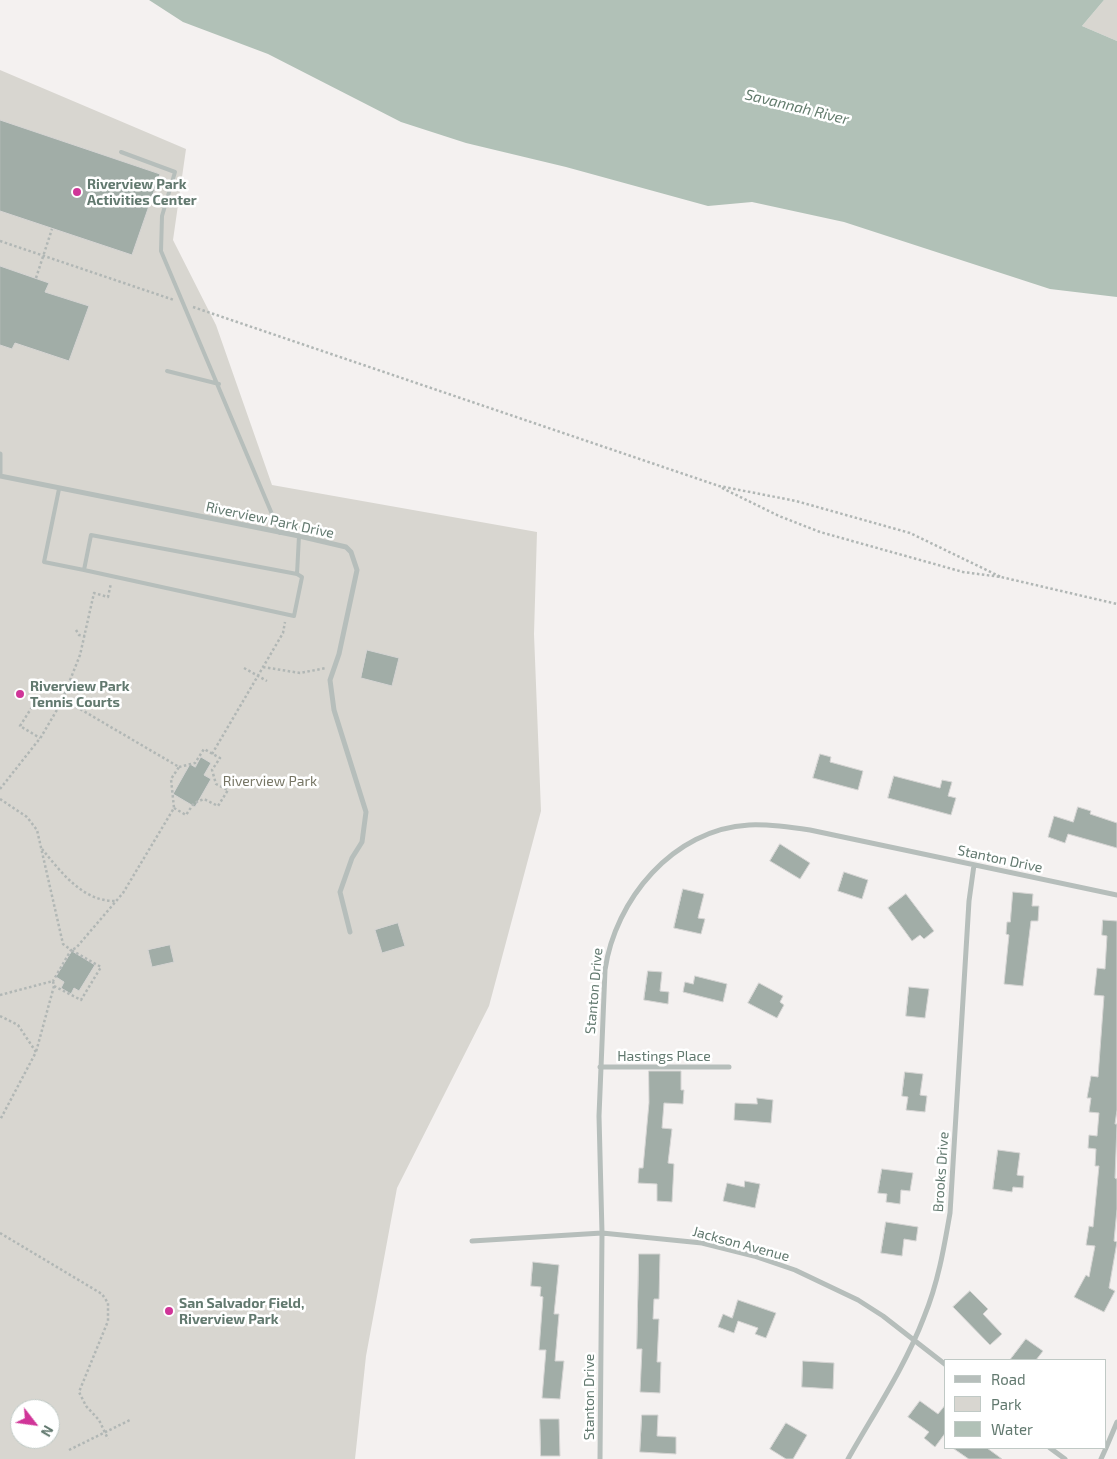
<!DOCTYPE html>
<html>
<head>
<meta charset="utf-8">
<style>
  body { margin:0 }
  #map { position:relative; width:1117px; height:1459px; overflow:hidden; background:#f4f1f0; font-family:"Exo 2",sans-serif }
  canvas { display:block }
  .legend { position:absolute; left:944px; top:1359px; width:162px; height:90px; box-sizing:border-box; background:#fff; border:1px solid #c0c9c5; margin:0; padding:6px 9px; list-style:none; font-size:15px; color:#62796f }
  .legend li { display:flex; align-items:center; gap:10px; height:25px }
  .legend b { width:25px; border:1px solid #c0c9c5 }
  .north { position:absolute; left:10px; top:1399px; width:50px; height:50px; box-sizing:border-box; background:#fff; border:1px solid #c0c9c5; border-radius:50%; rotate:120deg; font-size:14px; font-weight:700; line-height:20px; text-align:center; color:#62796f }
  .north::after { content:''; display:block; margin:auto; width:18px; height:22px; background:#d03598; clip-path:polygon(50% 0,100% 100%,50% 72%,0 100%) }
</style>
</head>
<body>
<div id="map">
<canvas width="1117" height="1459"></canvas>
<ul class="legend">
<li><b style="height:6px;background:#b6bebb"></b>Road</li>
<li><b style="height:14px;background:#d8d6d0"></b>Park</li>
<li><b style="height:14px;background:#b1c1b7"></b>Water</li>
</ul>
<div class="north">N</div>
</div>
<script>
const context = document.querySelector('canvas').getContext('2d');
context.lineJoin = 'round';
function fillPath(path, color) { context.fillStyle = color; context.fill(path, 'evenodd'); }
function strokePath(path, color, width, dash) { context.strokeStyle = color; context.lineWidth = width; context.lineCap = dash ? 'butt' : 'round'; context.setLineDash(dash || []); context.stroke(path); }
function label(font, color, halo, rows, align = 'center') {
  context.font = font + ' "Exo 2",sans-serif'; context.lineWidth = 5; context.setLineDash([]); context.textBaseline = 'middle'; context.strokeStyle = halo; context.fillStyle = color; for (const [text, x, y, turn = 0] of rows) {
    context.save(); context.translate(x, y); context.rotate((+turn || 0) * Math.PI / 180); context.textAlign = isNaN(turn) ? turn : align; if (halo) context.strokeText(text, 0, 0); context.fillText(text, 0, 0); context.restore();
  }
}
fillPath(new Path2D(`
  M1104,0H1117V41L1082,26Z
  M0,70L186,149L173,240L216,325L272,485L537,532L534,634L541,811L489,1006L397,1188L366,1356L355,1459H0ZM20,1409H50V1439H20Z`), '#d8d6d0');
fillPath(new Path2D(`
  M149,0H1104L1082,26L1117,41V297L1050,289L844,222L752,202L708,206L566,167L466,143L401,122L268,54L183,22Z`), '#b1c1b7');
const building = new Path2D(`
  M0,120L160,174L132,255L0,211Z
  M0,266L49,283L45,292L89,306L69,361L15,343L12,349L0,345Z
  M367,650L399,658L392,686L361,678Z
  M820,754L831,757L830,762L863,771L858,790L813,778Z
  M201,757L211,763L204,775L211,779L195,807L173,794L190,764L195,767Z
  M894,776L940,788L942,780L952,782L948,796L956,798L951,815L888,798Z
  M1078,807L1091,811L1090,814L1117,823V848L1068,834L1065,843L1048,837L1054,816L1073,822Z
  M780,844L810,863L800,879L770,861Z
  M844,872L868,880L862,899L838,891Z
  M683,889L704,894L698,918L705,919L701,934L674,928Z
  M1013,892L1033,894L1032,906H1039L1038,921H1031L1023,986L1004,984L1009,935L1006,934L1007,922H1010Z
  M906,894L934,931L924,939L920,935L912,941L888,908Z
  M1103,920L1117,921V1110L1115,1124H1117L1115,1178L1117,1179V1209L1114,1241L1117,1242L1109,1288L1115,1291L1104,1312L1074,1297L1086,1275L1089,1277L1095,1246L1086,1245L1089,1226L1093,1227L1099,1166H1095L1096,1149L1088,1148L1089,1135L1097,1136L1099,1113L1089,1112L1091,1098H1087L1091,1076L1098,1077L1104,996L1094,995L1097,968L1105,969L1107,936L1102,935Z
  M398,923L405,946L382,953L375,930Z
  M170,945L174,962L152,967L148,950Z
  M72,951L95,965L79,991L74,988L71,994L61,988L64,982L56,977Z
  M648,971L662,972L660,991L669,992L668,1004L644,1000Z
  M695,976L727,984L723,1002L683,992L685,982L693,984Z
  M759,983L783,996L780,1002L784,1005L777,1018L748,1003Z
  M909,987L929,989L925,1018L906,1016Z
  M649,1071H681V1090H684L683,1104L664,1103L662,1128L672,1129L668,1163L674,1164L672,1202L657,1201V1184L638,1183L639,1168H643L649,1103Z
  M905,1072L923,1074L920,1095L927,1096L925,1112L906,1110L908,1097L902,1096Z
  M757,1098L773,1100L771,1123L734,1120L735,1103L757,1104Z
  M998,1150L1020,1153L1017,1175L1024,1176L1023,1188L1013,1187L1012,1192L993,1189Z
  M882,1169L913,1173L910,1191L901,1190L900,1204L886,1202L887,1194L878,1193Z
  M745,1181L760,1184L755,1208L723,1201L727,1183L744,1187Z
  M886,1222L918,1227L916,1241L904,1239L902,1256L881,1253Z
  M639,1254H660L659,1299H654L653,1319H659L657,1362H661L660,1393L640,1392L642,1349H637Z
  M533,1262L559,1265L554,1314H559L555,1361H564L560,1399L542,1398L546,1350H539L543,1297L540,1296L541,1287L531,1286Z
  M970,1291L988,1309L983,1314L1002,1334L990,1345L953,1307Z
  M738,1300L776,1313L766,1338L755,1334L758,1328L738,1321L734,1333L718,1327L723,1314L732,1318Z
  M1026,1339L1043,1351L1036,1360H1010Z
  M803,1361L834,1363L833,1389L802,1387Z
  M920,1401L938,1414L946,1404V1432L935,1447L924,1438L929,1432L908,1417Z
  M642,1415H658L657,1436L676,1437V1454L640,1452Z
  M540,1419H559L560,1456H541Z
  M786,1423L807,1435L793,1459H786L770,1449Z
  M953,1448H987L1002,1459H969Z`);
fillPath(building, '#a1ada7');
strokePath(building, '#d5d4d3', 1);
strokePath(new Path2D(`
  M0,241L174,300
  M193,307L719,486L796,501L910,533L1001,577
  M722,488L779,516L820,532L963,572L1001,577L1117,604
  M76,630L79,635L85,636
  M263,667L300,673L326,668
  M244,668L267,681
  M63,699L179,767L171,779L174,808L123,893L76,948L71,950
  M32,707L20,726L40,738
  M212,754L283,633L285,622
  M0,789L41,737L61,703L80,655L94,593L108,597L111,583
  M0,799L27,817L37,830L63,944L71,950L53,981
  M174,808L186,815L194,803L204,799L218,806L228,790L216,784L212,770L220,758L204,749L195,763L179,767
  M42,849C61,872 83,902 116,901
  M54,986L81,1000L101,967L71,950
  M0,995L53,981L54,986L36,1052
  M0,1016L18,1025L36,1052L0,1120
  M0,1233L102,1294L108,1303V1321L79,1392L86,1406L99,1420L108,1439
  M69,1450L130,1420`), '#b1b7b5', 2.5, [2.5, 2.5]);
strokePath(new Path2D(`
  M121,152L175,172L162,216L161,251L280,533
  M167,371L219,384
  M59,489L44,562L84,570
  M91,535L297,574L302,577L294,616L84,570Z
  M297,574L299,536`), '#b6bebb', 4);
strokePath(new Path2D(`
  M0,454V476L299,536L346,547L351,552L357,570L339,654L330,680L334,710L366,812L362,842L352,858L340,892L350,932
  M600,1067H729
  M472,1241L602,1233L702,1243L754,1256L795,1270L858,1300L883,1316L946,1365
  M1050,1448L1065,1459
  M1106,1448L1117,1422
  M600,1459L602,1233L599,1116L605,970C615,900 673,829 749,825C769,824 790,827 810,830L1117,895
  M848,1459C874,1413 905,1367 924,1317C938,1283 944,1248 950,1213L969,901L974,865
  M1101,1459L1106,1448`), '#b6bebb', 5);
strokePath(new Path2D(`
  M36,278L52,229`), '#b1b7b5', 2.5, [2.5, 2.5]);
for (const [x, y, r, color] of [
  [77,192,5,"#d03598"],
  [20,694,5,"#d03598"],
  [169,1311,5,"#d03598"]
]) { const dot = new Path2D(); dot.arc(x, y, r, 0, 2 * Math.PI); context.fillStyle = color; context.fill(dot); strokePath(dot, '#fff', 2); }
label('bold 14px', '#62796f', '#fff', [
  ["Riverview Park",87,184],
  ["Activities Center",87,200],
  ["Riverview Park",30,686],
  ["Tennis Courts",30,702],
  ["San Salvador Field,",179,1303],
  ["Riverview Park",179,1319]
], 'left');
label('14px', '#62796f', '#fff', [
  ["Riverview Park Drive",270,520,12],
  ["Stanton Drive",1000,859,12],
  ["Stanton Drive",594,991,-85],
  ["Hastings Place",664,1056],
  ["Brooks Drive",941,1172,-86],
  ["Jackson Avenue",741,1244,15],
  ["Stanton Drive",589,1397,-90]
]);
label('14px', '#767564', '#fff', [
  ["Riverview Park",270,781]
]);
label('italic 15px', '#627b6c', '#fff', [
  ["Savannah River",797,107,14]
]);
</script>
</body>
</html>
